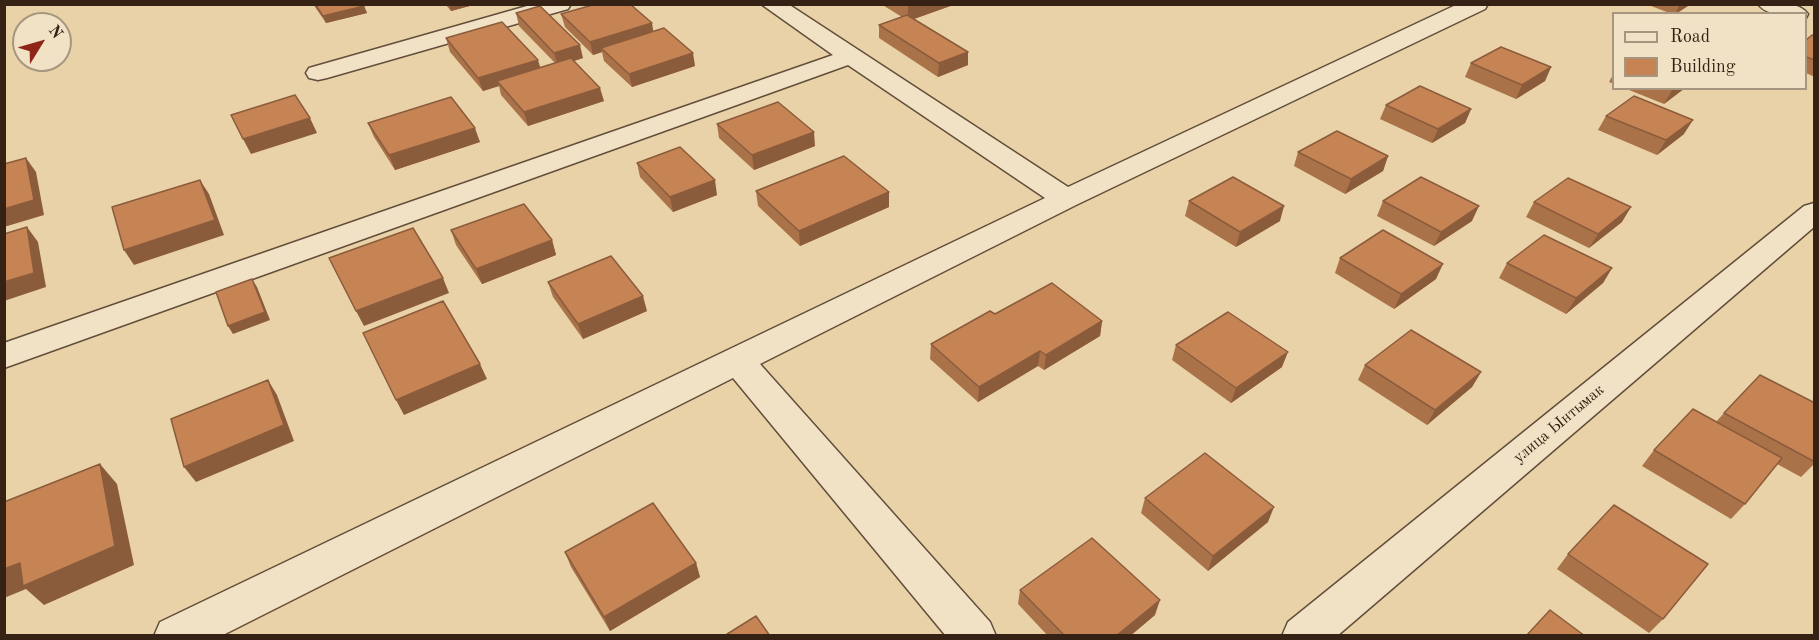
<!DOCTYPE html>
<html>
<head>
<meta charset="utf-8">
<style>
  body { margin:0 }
  #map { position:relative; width:1819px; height:640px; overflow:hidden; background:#e9d2a7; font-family:"Old Standard TT",serif }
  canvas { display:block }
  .frame { position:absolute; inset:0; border:6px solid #352215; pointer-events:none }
  .legend { position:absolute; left:1612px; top:12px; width:195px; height:78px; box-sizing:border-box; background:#f1e2c6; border:2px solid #a6957f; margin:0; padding:8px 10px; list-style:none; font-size:18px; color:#352215 }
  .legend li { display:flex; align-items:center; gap:12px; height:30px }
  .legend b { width:30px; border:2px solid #a6957f }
  .north { position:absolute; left:12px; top:12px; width:60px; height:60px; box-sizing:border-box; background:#f1e2c6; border:2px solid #a6957f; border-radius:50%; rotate:53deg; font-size:16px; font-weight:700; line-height:24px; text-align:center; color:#352215 }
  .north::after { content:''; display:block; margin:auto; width:21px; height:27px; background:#8f2418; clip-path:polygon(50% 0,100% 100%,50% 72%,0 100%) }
</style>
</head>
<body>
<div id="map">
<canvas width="1819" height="640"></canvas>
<div class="frame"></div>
<ul class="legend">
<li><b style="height:8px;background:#f1e2c6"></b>Road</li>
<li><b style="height:16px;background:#c68455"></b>Building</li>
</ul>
<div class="north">N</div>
</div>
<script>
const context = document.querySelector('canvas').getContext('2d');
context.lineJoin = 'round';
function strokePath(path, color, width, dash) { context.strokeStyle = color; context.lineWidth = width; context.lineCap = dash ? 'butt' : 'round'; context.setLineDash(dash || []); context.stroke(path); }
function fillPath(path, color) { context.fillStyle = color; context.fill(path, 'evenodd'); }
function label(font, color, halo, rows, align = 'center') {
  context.font = font + ' "Old Standard TT",serif'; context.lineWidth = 6; context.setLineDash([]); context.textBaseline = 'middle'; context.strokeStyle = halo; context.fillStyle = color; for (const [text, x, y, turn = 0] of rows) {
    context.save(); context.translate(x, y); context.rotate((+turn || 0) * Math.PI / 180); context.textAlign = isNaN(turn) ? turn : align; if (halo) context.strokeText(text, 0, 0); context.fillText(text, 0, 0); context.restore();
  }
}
const minor = new Path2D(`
  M534,4H571L568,9L327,78L318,80L309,78L306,73L309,68Z
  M761,4H788L1068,187L1458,4H1488L1485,9L1076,205L760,364L990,622L996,636H946L733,378L221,636H154L160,622L1045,198L848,65L4,368V343L833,55Z
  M1758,4C1774,4 1798,0 1808,14L1806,18V14C1791,14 1768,18 1758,4Z
  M1814,203V227L1337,636H1282L1288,622L1804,206Z`);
strokePath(minor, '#624e3a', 3);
fillPath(minor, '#f1e2c6');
fillPath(new Path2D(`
  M313,4H363L367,13L326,23Z
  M445,4H477L451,11Z
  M881,4H956L914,19L968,52V65L938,77L879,38V25L902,17Z
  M1646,4H1691L1676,14H1672Z
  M516,13L583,58L574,61L604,101L528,126L501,95L499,86L483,91L450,52L446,38L540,68L555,63L519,26Z
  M561,14L653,32L695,66L632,87L604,61L602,52L593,55L565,27Z
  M1815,36V77L1806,73V40Z
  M1471,63L1551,67L1545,81L1516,99L1465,77Z
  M1614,73V84L1609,82Z
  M1624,88H1685L1664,104Z
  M1386,105L1471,109L1465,123L1432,143L1380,119Z
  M1606,116L1684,134L1657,155L1598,130Z
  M368,123L480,142L395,170L374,137Z
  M717,124L815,146L754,170L719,138Z
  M1298,152L1388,156L1383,171L1345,194L1294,166Z
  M637,163L717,195L673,212L640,177Z
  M756,191L889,207L800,246L758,206Z
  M1189,201L1280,221L1236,247L1185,216Z
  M1383,201L1472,221L1434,246L1377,216Z
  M1534,202L1622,222L1589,248L1526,217Z
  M451,230L552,240L556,255L482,284L456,245Z
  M1340,258L1436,279L1394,309L1335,273Z
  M1507,263L1612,268L1603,283L1566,314L1499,278Z
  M548,282L647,311L583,339L553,297Z
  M995,314L1102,321L1100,336L1044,370L1038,366L978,402L930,359L931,344Z
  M1176,345L1282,367L1231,403L1172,360Z
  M1365,365L1481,372L1472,387L1427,425L1358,380Z
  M1815,403V463L1801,477L1777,464L1745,504L1731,519L1642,466L1654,450L1716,422L1724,413Z
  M1145,498L1268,522L1208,571L1141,513Z
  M565,552L696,563L700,577L610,631L571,567Z
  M1568,554L1663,619L1649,633L1557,569Z
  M1020,590L1155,615L1130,636H1048L1018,604Z`), '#aa7249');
fillPath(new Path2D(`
  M449,4H477L451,11Z
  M908,4H956L908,21Z
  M1680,4H1691L1675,14Z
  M364,6L367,13L326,23L323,16Z
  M652,23L654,36L601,48L602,52L593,55L590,42Z
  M580,45L583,58L558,66L554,53Z
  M968,52V65L938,77L939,63Z
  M693,53L695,66L632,87L629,74Z
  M538,60L542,73L497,81L499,86L483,91L478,78Z
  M1551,67L1545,81L1516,99L1522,85Z
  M600,88L604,101L528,126L524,112Z
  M1674,88H1685L1664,104L1672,90Z
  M1471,109L1465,123L1432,143L1438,129Z
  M310,118L317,133L251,154L243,139Z
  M1693,120L1684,134L1657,155L1666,140Z
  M475,128L480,142L395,170L389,155Z
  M814,132L815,146L754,170L752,155Z
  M1388,156L1383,171L1345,194L1351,179Z
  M26,158L36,172L44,215L4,227V209Z
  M200,180L209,194L224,235L134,265L124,250Z
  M715,180L717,195L673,212L670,197Z
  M889,192V207L800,246L799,231Z
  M1284,206L1280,221L1236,247L1240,232Z
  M1479,206L1472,221L1434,246L1441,232Z
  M1631,207L1622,222L1589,248L1598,234Z
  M27,227L38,242L46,287L4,301V282Z
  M552,240L556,255L482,284L476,269Z
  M1443,264L1436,279L1394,309L1401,294Z
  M1612,268L1603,283L1566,314L1576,298Z
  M443,278L449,293L364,326L356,311Z
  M252,279L257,287L270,320L233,334L228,326Z
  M643,296L647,311L583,339L578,324Z
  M1102,321L1100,336L1044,370L1046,355Z
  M1040,351L1038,366L978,402L979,387Z
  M1288,352L1282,367L1231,403L1236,388Z
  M480,364L487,379L404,415L396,400Z
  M1481,372L1472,387L1427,425L1435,410Z
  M268,380L277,395L294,441L196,482L184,467Z
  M100,464L117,484L134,565L44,605L26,589L4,598V569L20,563Z
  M1274,507L1268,522L1208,571L1213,556Z
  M696,563L700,577L610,631L604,617Z
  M1160,600L1155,615L1130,636H1116Z`), '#8b5c3c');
const building = new Path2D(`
  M315,4H363L364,6L323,16Z
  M596,4H630L652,23L590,42L561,14Z
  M540,6L580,45L554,53L516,13Z
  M907,15L968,52L939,63L879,25Z
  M502,22L538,60L478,78L446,38Z
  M664,28L693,53L629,74L601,48Z
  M1812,35L1815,36V60L1806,57V40Z
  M1501,47L1551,67L1522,85L1471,63Z
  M571,58L600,88L524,112L497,81Z
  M1420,86L1471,109L1438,129L1386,105Z
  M295,95L310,118L243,139L231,115Z
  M1634,96L1693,120L1666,140L1606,116Z
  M451,97L475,128L389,155L368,123Z
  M778,102L814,132L752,155L717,124Z
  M1337,131L1388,156L1351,179L1298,152Z
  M680,147L715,180L670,197L637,163Z
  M844,156L889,192L799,231L756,191Z
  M26,158L34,200L4,209V164Z
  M1233,177L1284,206L1240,232L1189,201Z
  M1421,177L1479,206L1441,232L1383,201Z
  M1568,178L1631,207L1598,234L1534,202Z
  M200,180L215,220L124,250L112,207Z
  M524,204L552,240L476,269L451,230Z
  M27,227L34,273L4,282V234Z
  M413,228L443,278L356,311L329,258Z
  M1383,230L1443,264L1401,294L1340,258Z
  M1544,235L1612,268L1576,298L1507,263Z
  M611,256L643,296L578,324L548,282Z
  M252,279L265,312L228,326L216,292Z
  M1052,283L1102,321L1046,355L1040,351L979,387L931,344L990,311L995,314Z
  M443,301L480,364L396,400L363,333Z
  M1228,312L1288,352L1236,388L1176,345Z
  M1411,330L1481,372L1435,410L1365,365Z
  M1760,375L1815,403V462L1724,413Z
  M268,380L284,425L184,467L171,419Z
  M1693,409L1782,458L1745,504L1654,450Z
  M1205,453L1274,507L1213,556L1145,498Z
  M100,464L115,546L23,586L20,563L4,569V502Z
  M653,503L696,563L604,617L565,552Z
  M1614,505L1708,564L1663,619L1568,554Z
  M1092,538L1160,600L1116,636H1065L1020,590Z
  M1550,610L1585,636H1526Z
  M756,616L770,636H724Z`);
fillPath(building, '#c68455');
strokePath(building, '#8b5c3c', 1.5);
label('16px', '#352215', '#f1e2c6', [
  ["улица Ынтымак",1559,424,-40]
]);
</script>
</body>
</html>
